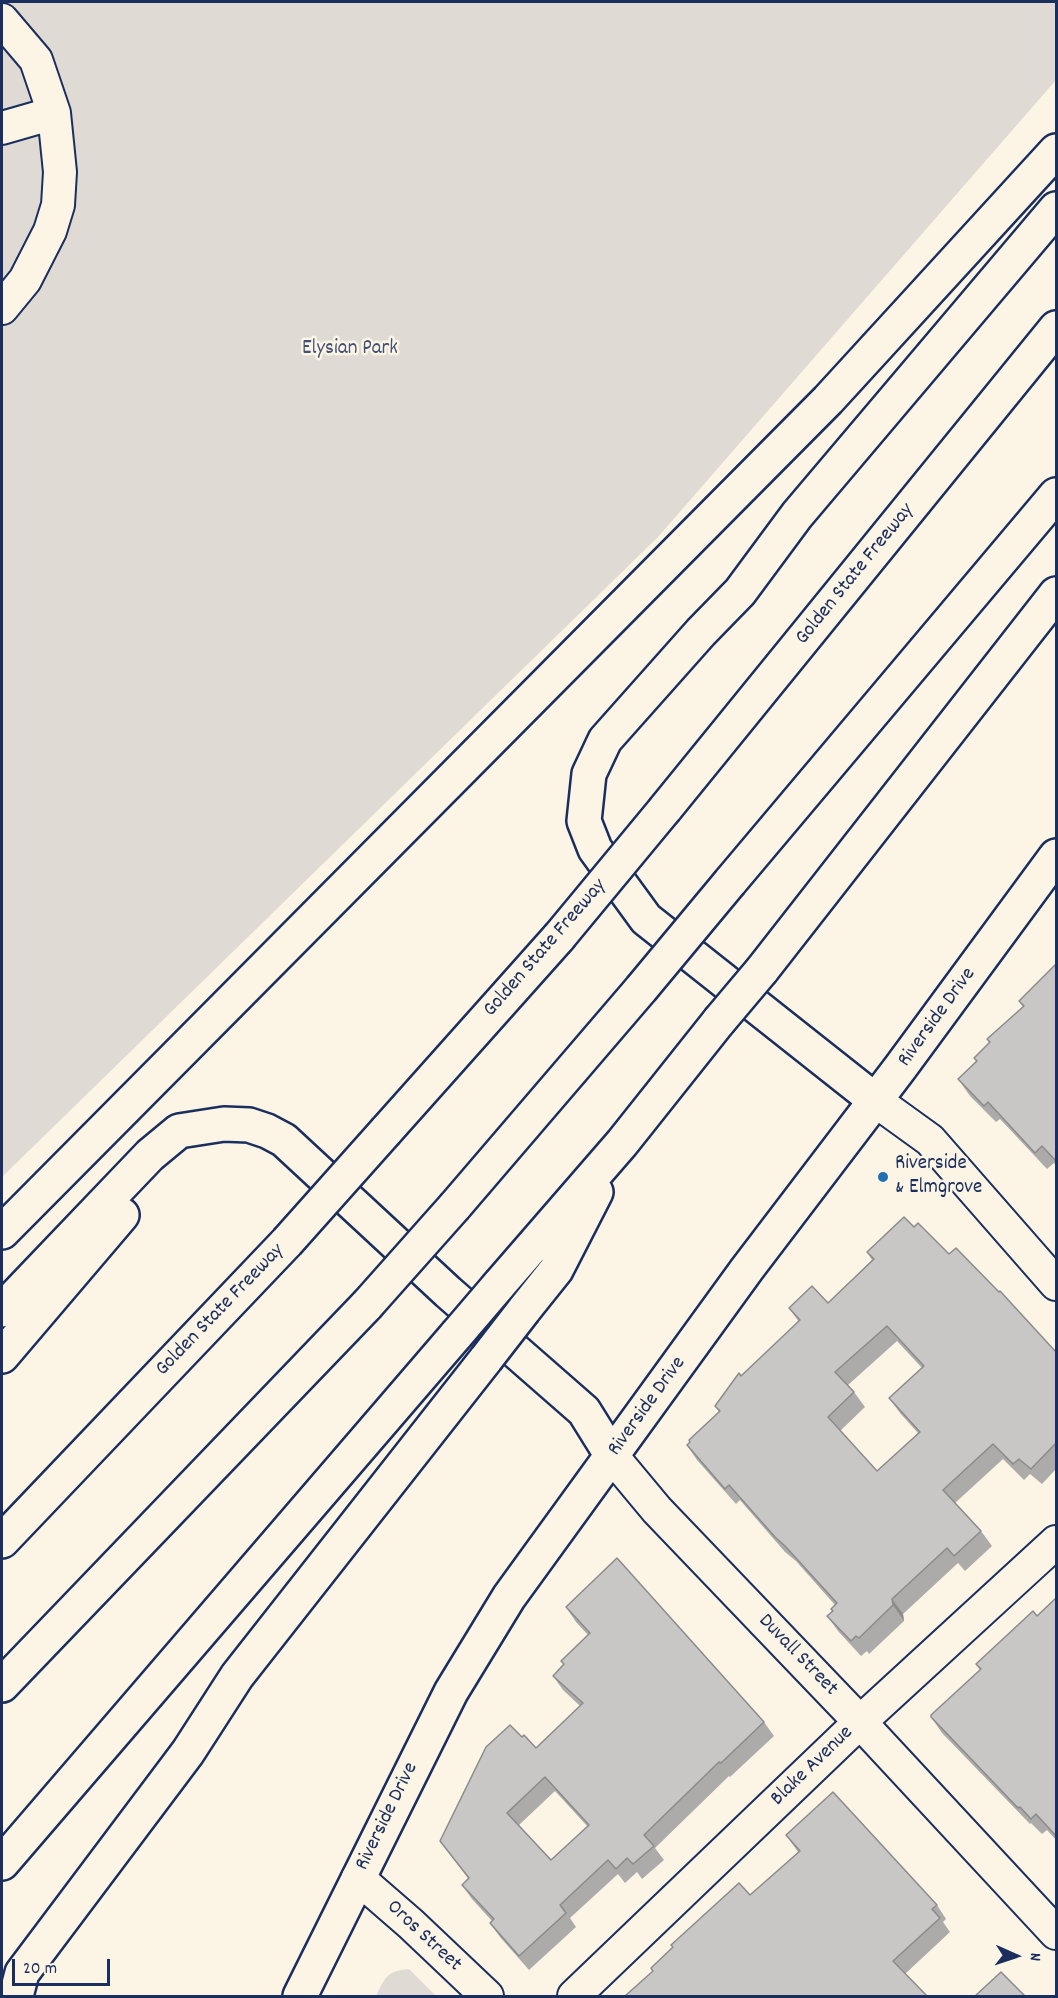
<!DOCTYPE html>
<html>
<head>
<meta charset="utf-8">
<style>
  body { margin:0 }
  #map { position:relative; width:1058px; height:1998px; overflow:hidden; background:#fcf5e5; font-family:Dekko,sans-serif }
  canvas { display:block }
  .frame { position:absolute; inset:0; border:3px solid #1b2f5e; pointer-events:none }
  .north { position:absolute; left:986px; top:1926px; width:60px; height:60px; -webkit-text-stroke:4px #fcf5e5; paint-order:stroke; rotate:93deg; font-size:16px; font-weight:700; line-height:24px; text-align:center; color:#1b2f5e }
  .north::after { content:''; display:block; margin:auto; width:21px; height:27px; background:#1b2f5e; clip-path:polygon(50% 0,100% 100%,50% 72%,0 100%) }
  .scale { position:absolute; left:12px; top:1959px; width:98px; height:27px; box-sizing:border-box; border:3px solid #1b2f5e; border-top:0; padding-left:8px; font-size:18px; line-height:21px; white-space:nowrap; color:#1b2f5e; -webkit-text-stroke:4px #fcf5e5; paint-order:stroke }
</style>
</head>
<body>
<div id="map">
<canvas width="1058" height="1998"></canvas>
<div class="frame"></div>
<div class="north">N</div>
<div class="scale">20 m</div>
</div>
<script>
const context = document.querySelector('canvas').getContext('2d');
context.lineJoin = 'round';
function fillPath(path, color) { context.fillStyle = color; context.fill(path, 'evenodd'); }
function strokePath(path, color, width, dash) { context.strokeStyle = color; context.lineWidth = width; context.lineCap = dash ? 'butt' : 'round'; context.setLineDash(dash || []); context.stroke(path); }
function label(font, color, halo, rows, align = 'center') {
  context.font = font + ' Dekko,sans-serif'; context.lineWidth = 5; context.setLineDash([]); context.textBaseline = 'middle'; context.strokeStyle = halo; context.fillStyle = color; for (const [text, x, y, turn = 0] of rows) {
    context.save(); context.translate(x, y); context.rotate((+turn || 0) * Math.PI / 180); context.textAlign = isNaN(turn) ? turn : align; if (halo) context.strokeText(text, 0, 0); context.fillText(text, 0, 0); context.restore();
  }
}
fillPath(new Path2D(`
  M2,2H1056V80L658,537L2,1177Z
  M409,1969L436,1996H376C385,1978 386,1971 409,1969Z`), '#dfdbd4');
const minor = new Path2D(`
  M2,20L36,60L54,113L60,172L58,205L50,231L25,280L2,308
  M2,128L54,113
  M876,1101L930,1140L1056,1284
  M612,1456L657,1510L860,1722L1056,1933
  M358,1878L411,1924L487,1996
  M574,1996L860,1722L1056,1542`);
const major = new Path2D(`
  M300,1996L451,1692L509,1597L747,1269L900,1068L1056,856`);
const highway = new Path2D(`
  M665,809L1056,328
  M730,882L1056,495
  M762,970L1056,594
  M876,1101L646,919L595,849L584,821L589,774L605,740L701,632L740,592L797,515L1056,209
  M386,1131L559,937
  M455,1206L641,989
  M2,1232L828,400L1056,151
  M498,1286L622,1143L719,1021
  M2,1310L150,1155L179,1131L224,1124L249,1125L267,1131L284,1140L448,1292L584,1411L612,1456
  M524,1310L556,1270L596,1192
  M2,1356L122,1215
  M2,1541L287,1242
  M2,1685L367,1305
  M2,1863L457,1334
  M16,1996L22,1973L188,1752L237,1676L486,1359`);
strokePath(minor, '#1b2f5e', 36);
strokePath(major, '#1b2f5e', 38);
strokePath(highway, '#1b2f5e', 38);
strokePath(minor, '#fcf5e5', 32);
strokePath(major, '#fcf5e5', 33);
strokePath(highway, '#fcf5e5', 33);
const highwayBridge = new Path2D(`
  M559,937L665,809
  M641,989L730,882
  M719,1021L762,970
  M287,1242L386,1131
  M367,1305L455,1206
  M457,1334L498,1286
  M486,1359L524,1310`);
strokePath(highwayBridge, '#1b2f5e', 38, []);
strokePath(highwayBridge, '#fcf5e5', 33);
fillPath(new Path2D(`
  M1056,964V1166L1054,1163L1047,1169L1000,1119L996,1122L970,1096L958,1079L976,1061L974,1058L989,1043L987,1039L1023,1007L1019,1001Z
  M914,1227L949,1254L1056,1352V1469L1042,1484L1030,1474L1024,1480L1003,1459L955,1503L981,1531L992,1546L965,1571L958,1563L903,1614L904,1621L869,1654L867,1651L861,1656L838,1631L827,1616L832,1611L831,1609L835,1605L796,1561L785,1552L740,1500L736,1504L697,1460L687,1445L719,1412L715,1406L741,1376L799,1322L789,1308L828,1303L872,1260L867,1252ZM897,1341L922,1368L889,1398L900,1413L918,1433L877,1471L840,1431L865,1407L854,1392L848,1385Z
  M1056,1598V1840L1047,1830L1042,1834L1031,1823L1030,1824L942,1733L931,1717L980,1670L976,1664L1037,1616Z
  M566,1607L764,1722L774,1736L730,1777L729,1776L655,1848L664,1860L642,1879L637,1872L625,1883L618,1874L570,1918L576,1927L529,1970L500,1937L490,1923L492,1921L472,1899L462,1885L468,1878L440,1841L522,1737L536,1748L580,1706L563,1690L553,1676L564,1665L561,1661L588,1635L576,1622ZM555,1791L588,1827L551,1860L519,1825Z
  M786,1835L937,1905L946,1919L943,1922L950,1932L905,1974L653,1971L673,1948L671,1945L750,1895L798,1852Z`), '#acabaa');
fillPath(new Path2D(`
  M892,1599L903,1614L904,1621L893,1605Z`), '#8c8b8b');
const building = new Path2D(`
  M1056,964V1161L1042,1146L1035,1153L988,1102L984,1106L958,1079L977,1061L974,1058L990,1042L987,1039L1024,1006L1019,1001Z
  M904,1217L914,1227L918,1223L949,1254L956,1248L999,1292L1000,1291L1056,1352V1443L1031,1469L1019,1459L1013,1464L993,1444L943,1490L981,1531L954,1556L947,1548L892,1599L893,1605L859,1638L856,1636L851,1641L827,1616L833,1611L831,1609L837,1603L785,1546L775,1537L729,1485L725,1489L687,1445L690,1442L689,1440L720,1411L715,1406L739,1373L741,1376L800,1320L789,1308L812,1286L828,1303L874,1259L867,1252ZM887,1326L924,1366L889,1398L920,1432L877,1471L828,1417L854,1392L835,1372Z
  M617,1558L764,1722L721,1763L719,1762L644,1835L654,1846L633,1864L627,1858L616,1869L608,1860L560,1905L566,1913L519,1956L490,1923L494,1919L462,1885L469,1878L440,1841L486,1747L510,1725L522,1737L524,1735L536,1748L583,1703L553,1676L564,1664L561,1661L590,1633L566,1607ZM545,1777L589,1825L551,1860L507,1813Z
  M1056,1598V1836L1036,1814L1031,1819L1020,1807L1018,1808L931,1717V1715L981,1669L976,1664L1033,1611L1037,1616Z
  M833,1792L937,1905L932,1909L940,1918L893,1961L927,1996H625L653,1971L651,1968L673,1947L671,1945L739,1883L750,1895L800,1851L786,1835Z
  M1001,1972L1025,1996H975Z`);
fillPath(building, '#c8c7c6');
strokePath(building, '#8c8b8b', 1.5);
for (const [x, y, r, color] of [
  [883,1177,6,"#1f6fb2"]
]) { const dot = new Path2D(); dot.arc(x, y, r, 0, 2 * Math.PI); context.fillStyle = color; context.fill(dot); strokePath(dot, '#fcf5e5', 2); }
label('21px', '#425176', '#fcf5e5', [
  ["Elysian Park",350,350]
]);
label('21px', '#1b2f5e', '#fcf5e5', [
  ["Golden State Freeway",856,575,-51],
  ["Golden State Freeway",546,949,-49],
  ["Riverside Drive",938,1018,-54],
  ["Golden State Freeway",221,1311,-46],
  ["Riverside Drive",648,1407,-54],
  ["Duvall Street",797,1656,46],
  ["Blake Avenue",813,1767,-44],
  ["Riverside Drive",388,1817,-64],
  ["Oros Street",423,1937,43]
]);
label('21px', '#1b2f5e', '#fcf5e5', [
  ["Riverside",895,1165],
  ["& Elmgrove",895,1189]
], 'left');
</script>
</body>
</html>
